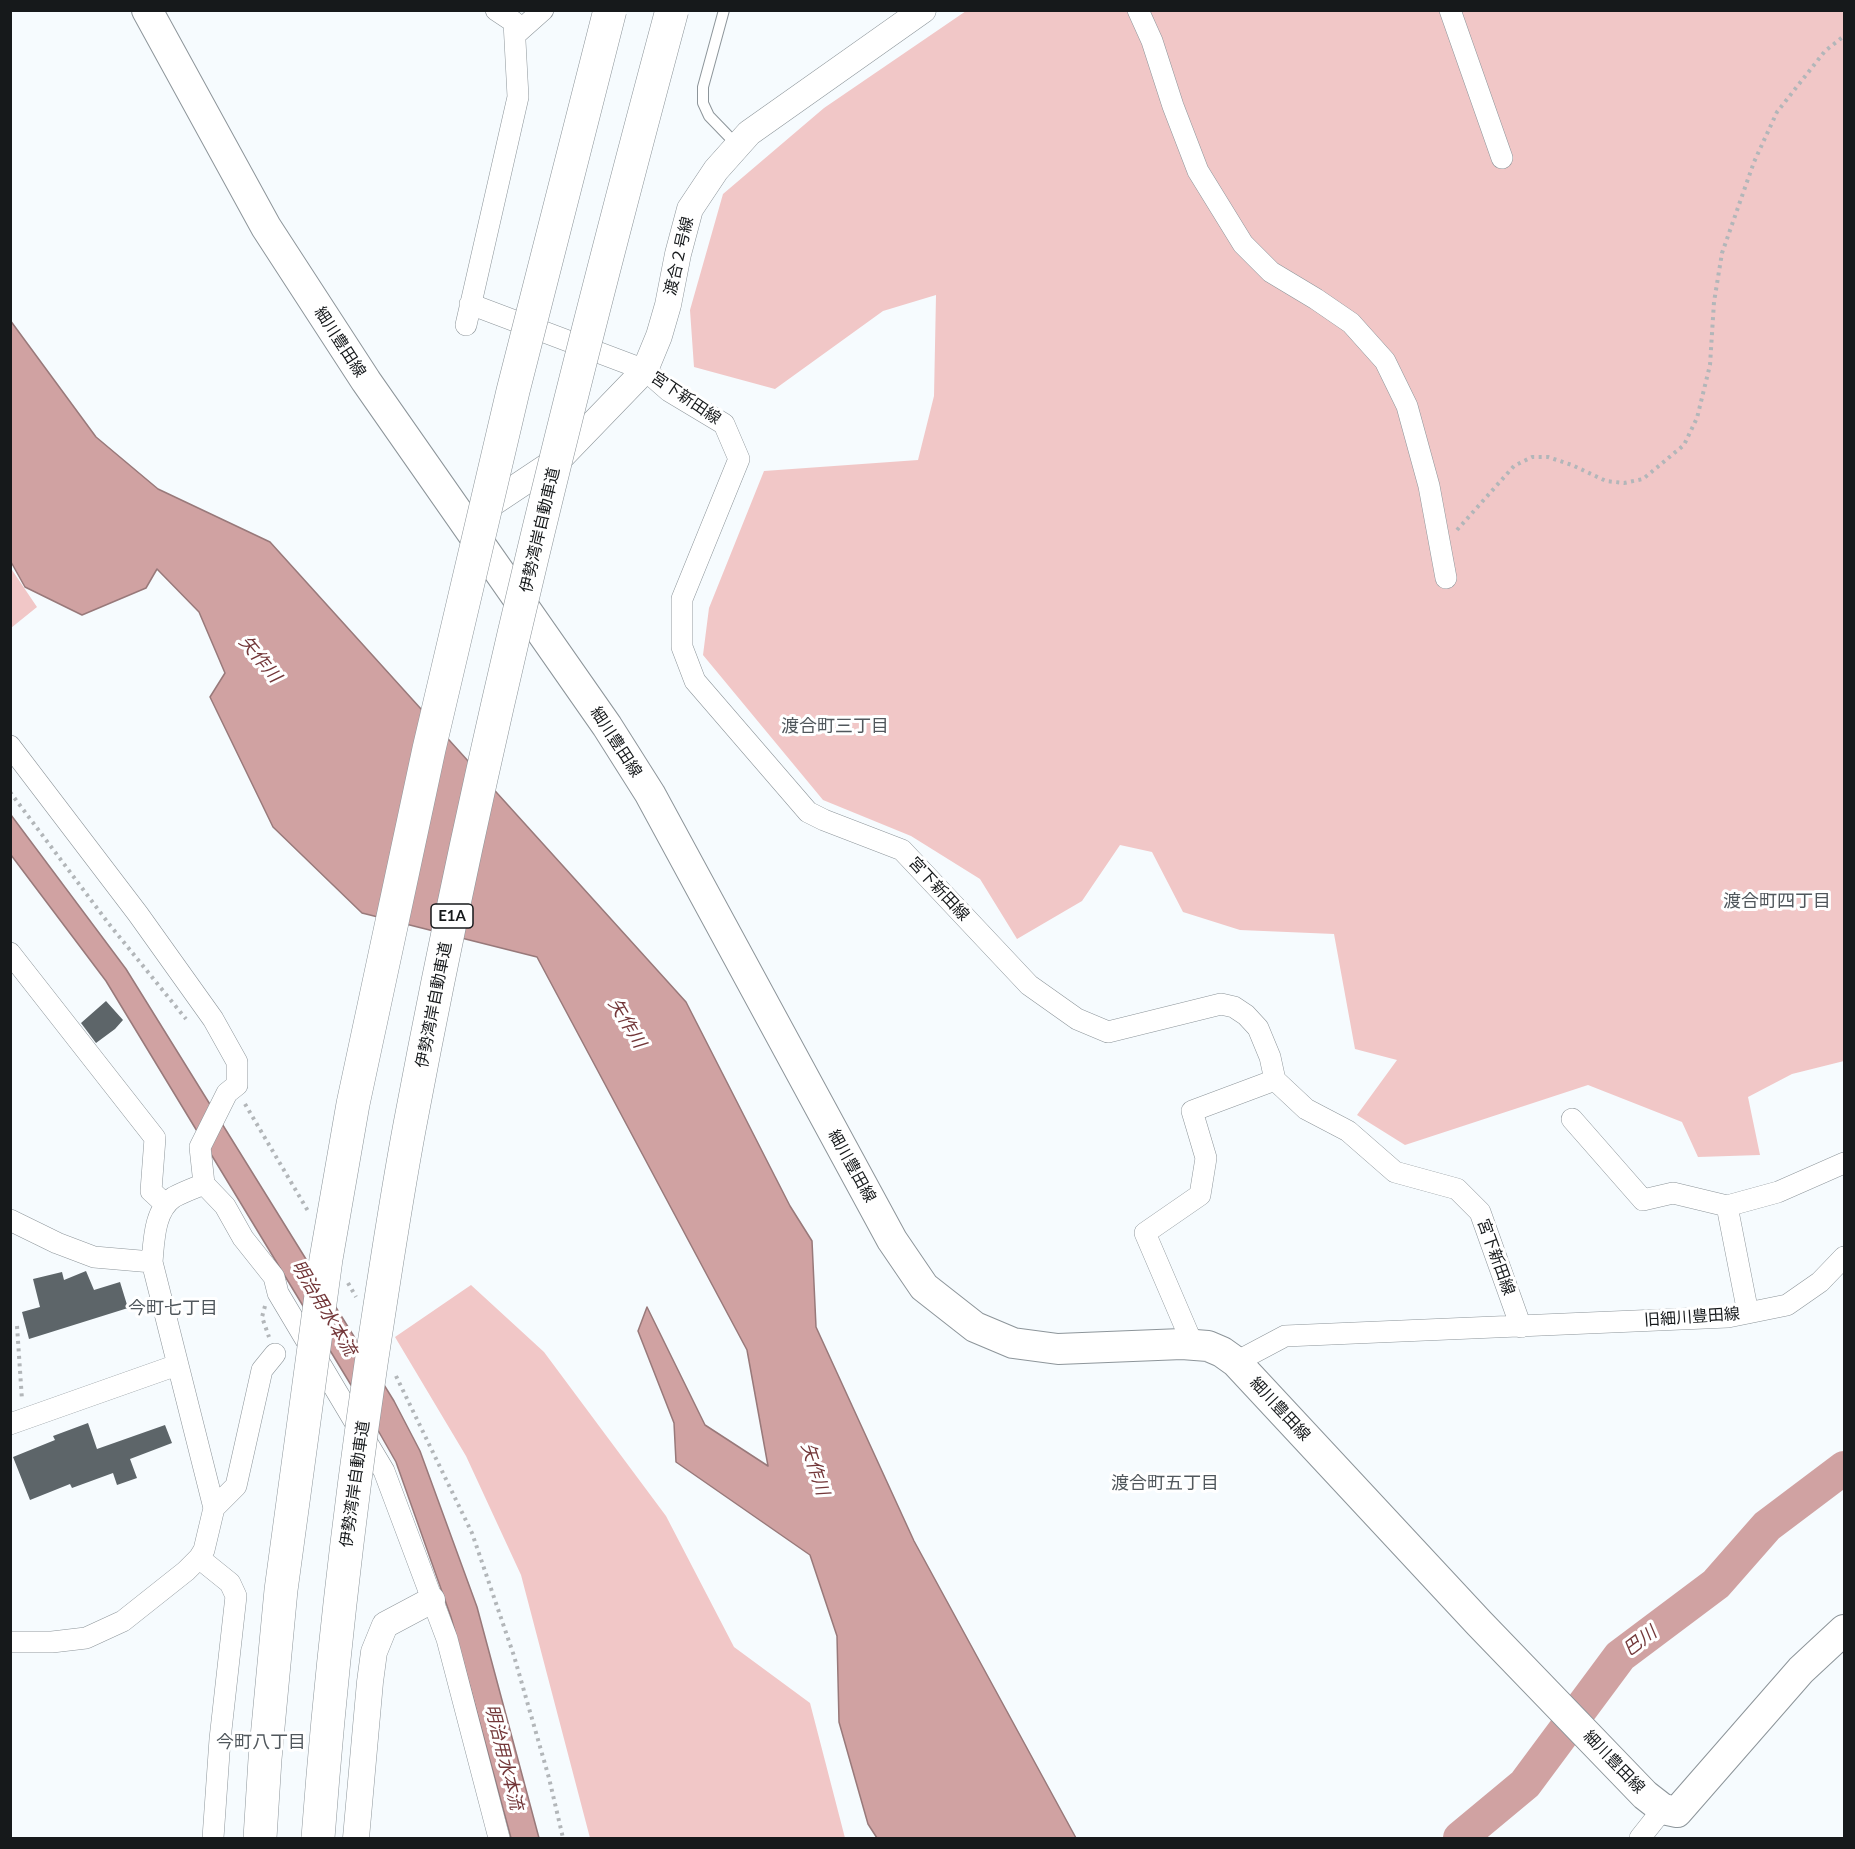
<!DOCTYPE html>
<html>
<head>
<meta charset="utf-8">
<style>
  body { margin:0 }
  #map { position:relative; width:1855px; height:1849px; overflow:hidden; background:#f6fbfe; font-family:Lato,sans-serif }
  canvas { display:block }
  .frame { position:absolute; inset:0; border:12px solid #16191b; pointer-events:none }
</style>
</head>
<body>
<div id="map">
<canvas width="1855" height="1849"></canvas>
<div class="frame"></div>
</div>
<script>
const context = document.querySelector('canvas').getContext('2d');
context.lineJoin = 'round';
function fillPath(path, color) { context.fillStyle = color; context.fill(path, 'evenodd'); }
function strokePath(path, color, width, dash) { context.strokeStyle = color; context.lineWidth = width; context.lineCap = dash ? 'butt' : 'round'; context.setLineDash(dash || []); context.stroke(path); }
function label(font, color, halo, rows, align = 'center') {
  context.font = font + ' Lato,"Noto Sans JP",sans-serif'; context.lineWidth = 6; context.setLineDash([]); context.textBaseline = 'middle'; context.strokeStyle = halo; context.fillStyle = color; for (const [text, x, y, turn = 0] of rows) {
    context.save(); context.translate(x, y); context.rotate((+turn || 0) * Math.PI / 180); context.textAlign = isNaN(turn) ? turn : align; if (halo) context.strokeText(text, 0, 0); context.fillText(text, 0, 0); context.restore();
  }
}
fillPath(new Path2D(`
  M966,11H1844V1061L1792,1074L1748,1097L1760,1155L1698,1157L1682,1122L1588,1085L1405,1145L1357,1115L1397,1060L1355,1049L1334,934L1240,930L1183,912L1152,852L1120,845L1082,901L1017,939L980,879L911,836L823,800L703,655L709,608L764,471L918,460L934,396L936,295L883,311L775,389L694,367L690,310L723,194L824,108Z
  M10,567L37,607L11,628H10Z
  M471,1285L544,1352L666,1516L734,1647L810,1703L845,1838H590L521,1575L466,1456L395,1337Z`), '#f1c7c7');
const water = new Path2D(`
  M10,320L96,437L158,489L270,542L686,1002L790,1206L812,1241L816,1327L914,1541L1076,1838H877L868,1824L839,1722L837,1636L810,1555L676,1462L674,1423L638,1331L647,1307L705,1425L768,1466L747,1350L537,957L362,913L273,827L210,697L225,673L199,612L157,569L146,588L82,615L25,587L11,562Z
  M11,815L126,969L394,1401L420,1451L477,1607L539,1838H511L451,1617L396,1462L371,1418L106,981L11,855Z`);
fillPath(water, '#d0a2a2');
strokePath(water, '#98797a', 1.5);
strokePath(new Path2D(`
  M1460,1838L1525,1784L1620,1656L1716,1584L1767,1526L1844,1468`), '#d0a2a2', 34);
fillPath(new Path2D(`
  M106,1001L123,1020L115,1029L96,1043L81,1023Z
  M86,1271L94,1290L120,1282L128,1308L29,1339L22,1312L40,1307L33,1279L62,1272L64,1280Z
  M88,1423L97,1449L165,1425L172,1443L130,1459L137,1478L117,1485L113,1473L72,1488L70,1484L30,1500L13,1457L55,1440L53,1436Z`), '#5d6569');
const service = new Path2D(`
  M724,10L703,87V103L709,116L737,145`);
const minor = new Path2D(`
  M1138,10L1152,41L1173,106L1198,171L1243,244L1271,272L1316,299L1351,323L1385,361L1407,406L1429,486L1446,578
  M1450,10L1502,158
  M516,34L543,10
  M470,304L645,370L669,391L724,424L739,459L682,599V647L695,681L808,812L824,820L902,850L1029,985L1077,1019L1108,1032L1221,1004L1234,1007L1246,1015L1258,1028L1270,1057L1275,1080L1306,1109L1348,1131L1395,1172L1457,1189L1480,1212L1521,1327
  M466,325L518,97L514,22L496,10
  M10,746L138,914L213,1019L237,1062V1085L227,1093L200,1147L204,1184C194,1188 183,1192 174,1197C154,1210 154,1241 152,1262L214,1508L204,1550L199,1558L186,1571L123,1621L86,1638L52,1642H10
  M10,953L155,1138L151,1191L165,1204
  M1572,1119L1643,1200L1673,1193L1727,1206L1748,1313
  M204,1184L225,1206L243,1238L274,1277L278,1293L384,1471L447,1639L499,1838
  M1727,1206L1778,1192L1844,1163
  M10,1220L57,1243L94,1257L152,1262
  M1193,1345L1145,1233L1200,1195L1206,1158L1192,1111L1275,1080
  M1236,1362L1285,1336L1728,1317L1787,1305L1820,1282L1844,1257
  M10,1424L177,1365
  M214,1508L236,1486L262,1370L275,1354
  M199,1558L230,1583L236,1596L220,1739L213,1838
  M1640,1838L1663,1809`);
const tertiary = new Path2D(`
  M476,514L560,458L645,370L659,336L668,305L678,254L690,209L716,170L749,133L923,10
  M356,1838L370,1682L374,1652L385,1625L432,1600`);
const secondary = new Path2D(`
  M147,10L266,227L366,381L607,726L650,794L892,1240L924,1287L975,1327L1013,1343L1058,1349L1182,1344L1208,1346L1222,1352L1236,1362L1479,1623L1645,1795L1663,1809L1677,1812L1801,1670L1844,1630`);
strokePath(service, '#8d959a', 12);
strokePath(minor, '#8d959a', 22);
strokePath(tertiary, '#8d959a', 27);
strokePath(secondary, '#8d959a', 32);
strokePath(new Path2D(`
  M1457,530L1514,466L1532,457H1548L1572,465L1606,481L1624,483L1643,479L1684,445L1697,418L1710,365L1714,302L1722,253L1754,162L1777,112L1825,51L1844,36
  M10,792L109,924L186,1019
  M245,1104L308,1211
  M348,1283L356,1297
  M265,1306L262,1317L269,1337
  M17,1326L22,1400
  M396,1376L472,1533L514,1656L549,1778L563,1838`), '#b2b6b9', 4, [3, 4.5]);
strokePath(service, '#fff', 10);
strokePath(minor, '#fff', 21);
strokePath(tertiary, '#fff', 26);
strokePath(secondary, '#fff', 30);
const motorwayBridge = new Path2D(`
  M260,1838L265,1759L281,1590L326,1259L353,1104L429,749L513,391L610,10
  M318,1838C330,1679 348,1521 371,1364C384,1280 396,1197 412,1114C482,743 574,375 672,10`);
strokePath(motorwayBridge, '#8d959a', 34, []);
strokePath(motorwayBridge, '#fff', 33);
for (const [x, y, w] of [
  [452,916,42]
]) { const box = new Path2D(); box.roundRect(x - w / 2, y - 12, w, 24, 4.5); context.fillStyle = '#fff'; context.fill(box); strokePath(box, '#16191b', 1.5); }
label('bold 15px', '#16191b', null, [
  ["E1A",452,916]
]);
label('16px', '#16191b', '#fff', [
  ["渡合２号線",679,256,-77],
  ["細川豊田線",340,342,57],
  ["宮下新田線",686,398,34],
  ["伊勢湾岸自動車道",540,530,-77],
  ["細川豊田線",616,742,57],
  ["宮下新田線",939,889,47],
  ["伊勢湾岸自動車道",434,1005,-79],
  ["細川豊田線",852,1166,61],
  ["宮下新田線",1496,1257,70],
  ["旧細川豊田線",1692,1317,-4],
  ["細川豊田線",1280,1409,47],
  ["伊勢湾岸自動車道",355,1484,-82],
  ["細川豊田線",1614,1762,46]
]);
label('italic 18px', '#733739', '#fff', [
  ["矢作川",260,659,50],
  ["矢作川",627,1023,59],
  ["明治用水本流",324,1308,59],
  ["矢作川",815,1469,72],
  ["巴川",1640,1641,-37],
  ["明治用水本流",504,1757,76]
]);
label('18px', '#50575c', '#fff', [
  ["渡合町三丁目",835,726],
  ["渡合町四丁目",1777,901],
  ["今町七丁目",173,1308],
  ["渡合町五丁目",1165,1483],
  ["今町八丁目",261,1742]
]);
</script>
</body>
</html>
